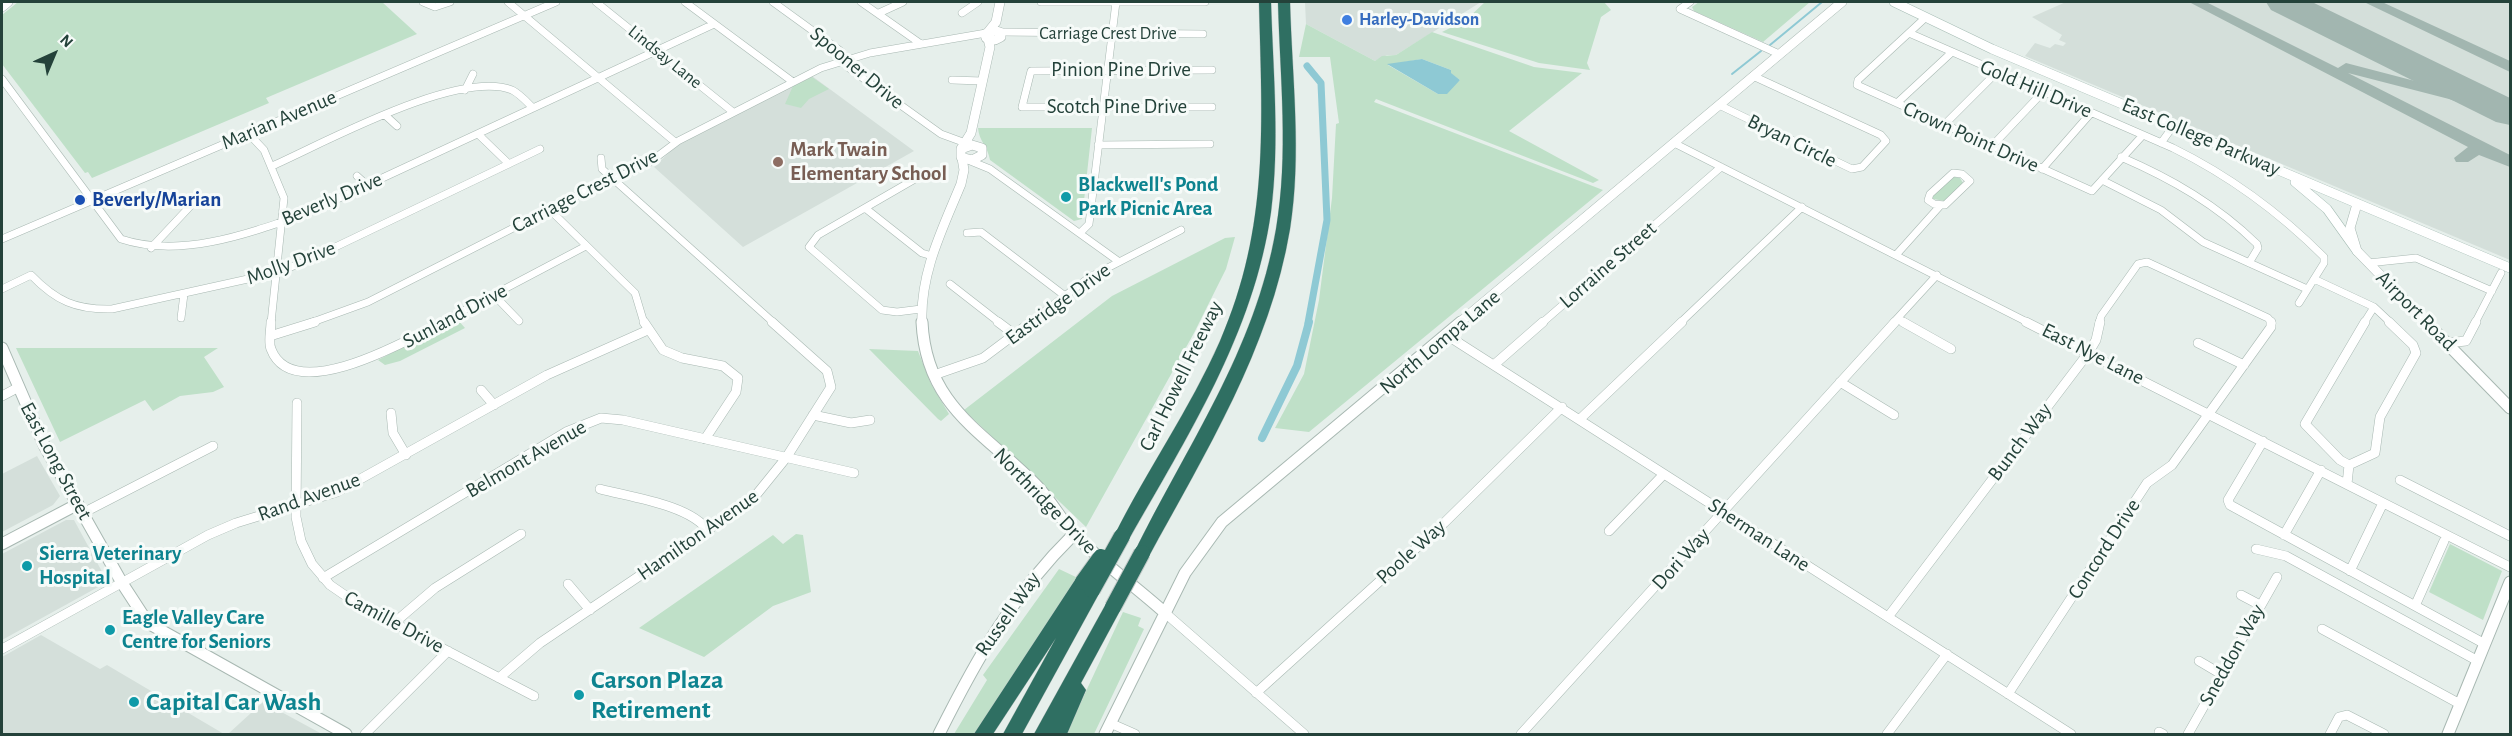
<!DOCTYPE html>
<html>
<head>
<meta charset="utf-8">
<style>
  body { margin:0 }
  #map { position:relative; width:2512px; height:736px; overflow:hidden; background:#e6efeb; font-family:"Alegreya Sans",sans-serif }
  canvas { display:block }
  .frame { position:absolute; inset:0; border:3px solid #24423a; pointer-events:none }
  .north { position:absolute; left:24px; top:24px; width:60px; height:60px; -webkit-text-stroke:4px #f7fbf9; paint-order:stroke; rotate:44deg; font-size:16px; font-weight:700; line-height:24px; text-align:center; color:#24423a }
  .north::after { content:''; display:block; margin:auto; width:21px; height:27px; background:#24423a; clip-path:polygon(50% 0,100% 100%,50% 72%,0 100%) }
</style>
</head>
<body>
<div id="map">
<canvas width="2512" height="736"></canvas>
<div class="frame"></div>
<div class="north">N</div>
</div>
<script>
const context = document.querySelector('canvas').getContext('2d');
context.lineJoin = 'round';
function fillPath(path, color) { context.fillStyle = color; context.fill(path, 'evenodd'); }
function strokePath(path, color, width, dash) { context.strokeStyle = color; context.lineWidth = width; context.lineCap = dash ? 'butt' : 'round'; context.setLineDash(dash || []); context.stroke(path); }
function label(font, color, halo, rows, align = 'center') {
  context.font = font + ' "Alegreya Sans",sans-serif'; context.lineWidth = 6; context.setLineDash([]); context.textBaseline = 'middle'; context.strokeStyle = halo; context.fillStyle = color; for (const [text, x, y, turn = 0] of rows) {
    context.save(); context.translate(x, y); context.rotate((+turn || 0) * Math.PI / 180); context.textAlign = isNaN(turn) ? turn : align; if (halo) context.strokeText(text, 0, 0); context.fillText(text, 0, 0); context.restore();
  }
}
fillPath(new Path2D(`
  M1305,2H1481L1396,55H1387L1375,61L1306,24Z
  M2066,2H2510V260L2025,56L2035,43L2050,48L2055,44L2063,46L2066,43L2059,40L2062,35L2032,17Z
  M812,76L914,151L743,247L654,167L677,145Z
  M37,456L60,496L53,505L2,532V474Z
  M66,520H74L106,579L100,586L2,640V554Z
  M41,635L100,669L107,665L224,734H2V657Z
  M263,702L322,734H228Z`), '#d4dfda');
fillPath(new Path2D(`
  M18,2H382L417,34L266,98L269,103L92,178L88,172L85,173L2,64V15Z
  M1485,2H1604L1611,10L1601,17L1587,63L1590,70L1539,63L1442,32L1466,20Z
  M1699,2H1810L1763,42L1694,11L1692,7Z
  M1306,24L1375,61L1382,56L1396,55L1432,32L1534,67L1582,73L1509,131L1599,180L1593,183L1376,99L1374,102L1603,190L1309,432L1275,428L1304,374L1319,300L1332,198L1336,124L1339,123L1330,57H1299ZM1422,59L1451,70L1450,73L1460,80L1438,94L1388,65Z
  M812,77L829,89L809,99L801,108L785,104L793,86Z
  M978,128H1092L1082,219L1074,221L990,160C988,147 979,141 978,128Z
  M1950,176L1960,178L1963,183L1945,201L1933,199L1932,195Z
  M1235,237L1226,269L1194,333L1086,527L964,410L1112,296L1225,238Z
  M457,319L465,328L400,361L385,365L378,360Z
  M16,348H218L204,357L224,387L213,392L180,396L153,411L145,400L60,442Z
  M869,349L918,351L931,384L949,414L941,421L938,419Z
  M796,534L803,535L811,592L773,606L704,657L639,628L773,535L783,544Z
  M2450,544L2502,571L2483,620L2429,592Z
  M1059,569L1078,578L975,734H954L987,680L983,675Z
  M1123,612L1141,618L1138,626L1144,629L1094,734H1066Z`), '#bfe0c8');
fillPath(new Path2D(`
  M1422,59L1451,70V73L1460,80L1447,94H1438L1387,64Z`), '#8ec9d4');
strokePath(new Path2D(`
  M1770,45L1822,2
  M1732,74L1761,51`), '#8ec9d4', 2);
strokePath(new Path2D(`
  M1307,66L1321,83L1327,220L1308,323`), '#8ec9d4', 7);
strokePath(new Path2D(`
  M1262,438L1297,366L1309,322`), '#8ec9d4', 8);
fillPath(new Path2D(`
  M2189,2H2206L2338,68L2346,63L2461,93L2510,110V120L2449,99L2348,73L2510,155V167L2479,155L2468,162H2456L2454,158L2468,147Z
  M2364,2H2382L2510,61V72Z`), '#a2b6b0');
fillPath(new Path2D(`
  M2266,2H2312L2510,98V125L2496,122L2271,10Z`), '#a2b6b0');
const minorFar1 = new Path2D(`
  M423,2L435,7L450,2
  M508,2L675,142
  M596,2L733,112
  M685,2L793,82
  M773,2L842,52L849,68L860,76L941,134L971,145
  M861,2L921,44
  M1041,2H1205
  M1690,2L1680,9L1779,54
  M879,13L903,2
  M962,13L978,2
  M1925,18L1858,80L1857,85L2092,191L2143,135
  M1000,32L1203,34
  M1909,33L2173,148C2230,176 2279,212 2324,257V263L2299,303
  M1212,70L1031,71L1022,107H1212
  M2,79L121,239C181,259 250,233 307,213L714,24
  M952,80L982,81
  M465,90L473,74
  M1897,103L1951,53
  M1719,105L1852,169L1862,167L1886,141L1881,135L1753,76
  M385,115L397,126
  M1944,125L1997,72
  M248,133L264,150L284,198L271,323
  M478,134L509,164
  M1674,143L2029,323
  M2161,143L2174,125
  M1098,145L1210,144
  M1992,146L2043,92
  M2121,157C2172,179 2217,205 2257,244L2258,248L2249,263
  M601,158L602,169L774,323
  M968,160L990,169L1118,261
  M272,166C324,143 458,69 512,90C520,94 527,102 533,108
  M2042,169L2091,113
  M1953,173L1962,174L1970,181L1945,205L1934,204L1928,200L1930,194Z
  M357,176L367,185
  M2102,180L2161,210L2203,242L2307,289
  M1094,186L1208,185
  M865,208L922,253L932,256
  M550,210L635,293L644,323
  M967,233L981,232L1065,296
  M1080,233L1089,224L1116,2
  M2,239L556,2
  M151,248L196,200
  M1896,255L1939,207
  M2368,263L2416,258L2492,291
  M2314,279L2374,307L2391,323
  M950,284L1000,323
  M2,289L31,275C56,301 76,310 112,309L275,273L304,262L540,149
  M494,295L519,321
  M921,309L897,312L882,310L809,247L818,235L915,179L926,177
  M181,318L184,294
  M1898,319L1906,323
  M310,323L368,302L584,192L646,165L678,141L821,68L870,53L986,33
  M440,323L586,246
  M1029,323L1090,277L1181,230
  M1542,323L1721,167
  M1680,323L1802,207
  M1893,323L1937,275
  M2099,323L2101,316L2138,264L2147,262L2268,318L2272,323
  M2364,323L2374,307
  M2475,323L2501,273`);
const minor = new Path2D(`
  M271,322C271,330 268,342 271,349C293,407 410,339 443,322
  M644,322L663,350L682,358L723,366L738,378L736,392L705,439
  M998,322L1014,334
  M1903,322L1951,349
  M2026,322L2510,567
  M270,336L315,322
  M1448,336L2071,734
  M2198,343L2244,365
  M2447,343L2466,341L2476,322
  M1495,364L1543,322
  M934,375L983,358L1031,322
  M1840,382L1894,415
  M481,390L494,405
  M2,396L17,388
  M297,403L296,517L301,541L312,564L330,585L359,605L534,696
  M391,413L393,433L406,455
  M813,415L851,423L870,420
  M1580,419L1682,322
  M2263,441L2228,500L2230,505L2485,644
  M2349,465L2375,453L2380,417L2416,353L2413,345L2389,322
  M2400,480L2510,536
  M2347,484L2349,465L2340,460L2305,424L2365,322
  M600,489C630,497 691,505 708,531
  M83,513L213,446
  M1609,531L1664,474
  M2284,535L2321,470
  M2256,549L2286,556L2478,661
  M2350,571L2383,503
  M323,578L566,432L601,418L623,420L854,473
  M568,584L590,610
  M2241,595L2260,605
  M2415,606L2444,541
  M1164,612L1304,734
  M1888,617L2089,352L2096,340L2100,322
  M394,623L435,588L521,534
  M2322,629L2460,704
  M2,649L208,535L236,523L337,492L547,375L648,330
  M2199,661L2221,674
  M499,678L540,643L752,500L786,458L831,387L827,371L772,322
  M1256,693L1444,523L1562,407
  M2008,694L2147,483L2172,465L2271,327V322
  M1110,723L1135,734
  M2159,732L2163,734
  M365,734L448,651
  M1521,734L1895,322
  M1887,734L1947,654
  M2188,734L2277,577
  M2330,734L2339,717L2347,715L2384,734`);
const tertiaryFar1 = new Path2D(`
  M993,30L1000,32L1001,37L995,40L986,38L985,34Z
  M988,32L996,22L1000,2
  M972,145L982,148V155L972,160L961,157V149Z
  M961,149L971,133L990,47L988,39
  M2357,204L2350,228L2357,251L2427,323
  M922,323C920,273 942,230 961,184L964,170L962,158
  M1459,323L1842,2`);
const tertiary = new Path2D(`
  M922,322C926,408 986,433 1038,487C1052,502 1061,520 1074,534C1101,562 1135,586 1164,612
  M2426,322L2510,408
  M2,348L44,445L122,583L148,623L346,734
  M2,544L78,504
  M939,734C977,658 1013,594 1074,534
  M1105,734L1185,573L1222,522L1461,322
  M2448,734L2510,582`);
const secondary = new Path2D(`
  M1894,2L1992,49L2510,268
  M2,7L8,2
  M2295,182L2327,209L2357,251`);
const motorway = new Path2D(`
  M1259,2H1271C1273,71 1280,143 1271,212C1254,333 1187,437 1128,541L1122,543L1116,541L1114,536C1147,470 1190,409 1220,341C1270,226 1262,123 1259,2Z
  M1278,2H1290C1292,77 1302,155 1290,229C1270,349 1205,453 1148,558L1142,560L1136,558L1134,553C1187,445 1255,351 1276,229C1289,155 1280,77 1278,2Z
  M1083,575L1089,577L1091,583L1098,585L1101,590L1022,734H1003L1056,638L993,734H974L1077,577Z
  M1113,600L1119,602L1122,607L1081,683L1086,690L1067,734H1034L1107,602Z`);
strokePath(minorFar1, '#a8b8b2', 8);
strokePath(minor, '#a8b8b2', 10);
strokePath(tertiaryFar1, '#a8b8b2', 10);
strokePath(tertiary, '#a8b8b2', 13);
strokePath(secondary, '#a4bbb3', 10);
strokePath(motorway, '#c2cac8', 1);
strokePath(minorFar1, '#fff', 7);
strokePath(minor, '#fff', 9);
strokePath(tertiaryFar1, '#fff', 9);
strokePath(tertiary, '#fff', 11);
strokePath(secondary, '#fff', 9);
fillPath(motorway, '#2f6f62');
const motorwayBridge = new Path2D(`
  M1083,582L1101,557
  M1092,590L1122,536
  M1113,607L1142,553`);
strokePath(motorwayBridge, '#c2cac8', 18, []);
strokePath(motorwayBridge, '#2f6f62', 16);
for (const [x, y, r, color] of [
  [1347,20,6,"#3f7fe0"],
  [778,162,6,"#8d6e63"],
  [1066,197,6,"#0f9aa8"],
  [80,200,6,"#1a4fb4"],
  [27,566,6,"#0f9aa8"],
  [110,630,6,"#0f9aa8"],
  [579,695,6,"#0f9aa8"],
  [134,702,6,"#0f9aa8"]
]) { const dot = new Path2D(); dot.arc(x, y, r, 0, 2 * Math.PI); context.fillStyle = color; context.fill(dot); strokePath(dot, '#f7fbf9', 2); }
label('bold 18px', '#366cbe', '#f7fbf9', [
  ["Harley-Davidson",1359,20]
], 'left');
label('18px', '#24423a', '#f7fbf9', [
  ["Carriage Crest Drive",1108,34],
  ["Lindsay Lane",665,57,39]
]);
label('21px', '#24423a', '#f7fbf9', [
  ["Spooner Drive",857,68,40],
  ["Pinion Pine Drive",1121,70],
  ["Gold Hill Drive",2036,89,23],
  ["Scotch Pine Drive",1117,107],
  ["Marian Avenue",279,120,-23],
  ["Crown Point Drive",1971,137,24],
  ["East College Parkway",2201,137,23],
  ["Bryan Circle",1792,141,26],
  ["Carriage Crest Drive",585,191,-27],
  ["Beverly Drive",332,199,-23],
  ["Molly Drive",291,263,-20],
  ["Lorraine Street",1608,265,-41],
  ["Eastridge Drive",1058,304,-36],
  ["Airport Road",2416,311,45],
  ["Sunland Drive",455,316,-28],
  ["North Lompa Lane",1440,342,-40],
  ["East Nye Lane",2093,354,27],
  ["Carl Howell Freeway",1181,376,-64],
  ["Bunch Way",2020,442,-53],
  ["Belmont Avenue",526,459,-30],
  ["East Long Street",56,461,62],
  ["Rand Avenue",309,497,-20],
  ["Northridge Drive",1045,501,46],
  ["Hamilton Avenue",698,535,-35],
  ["Sherman Lane",1759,535,33],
  ["Concord Drive",2104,549,-57],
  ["Poole Way",1411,552,-42],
  ["Dori Way",1681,559,-48],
  ["Russell Way",1008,614,-55],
  ["Camille Drive",394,622,28],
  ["Sneddon Way",2232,655,-61]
]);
label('bold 21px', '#785e54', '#f7fbf9', [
  ["Mark Twain",790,150],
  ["Elementary School",790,174]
], 'left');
label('bold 21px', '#0d838f', '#f7fbf9', [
  ["Blackwell's Pond",1078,185],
  ["Park Picnic Area",1078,209],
  ["Sierra Veterinary",39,554],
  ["Hospital",39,578],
  ["Eagle Valley Care",122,618],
  ["Centre for Seniors",122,642]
], 'left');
label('bold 21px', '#164399', '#f7fbf9', [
  ["Beverly/Marian",92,200]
], 'left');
label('bold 26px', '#0d838f', '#f7fbf9', [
  ["Carson Plaza",591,680],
  ["Retirement",591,710],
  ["Capital Car Wash",146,702]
], 'left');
</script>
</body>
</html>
